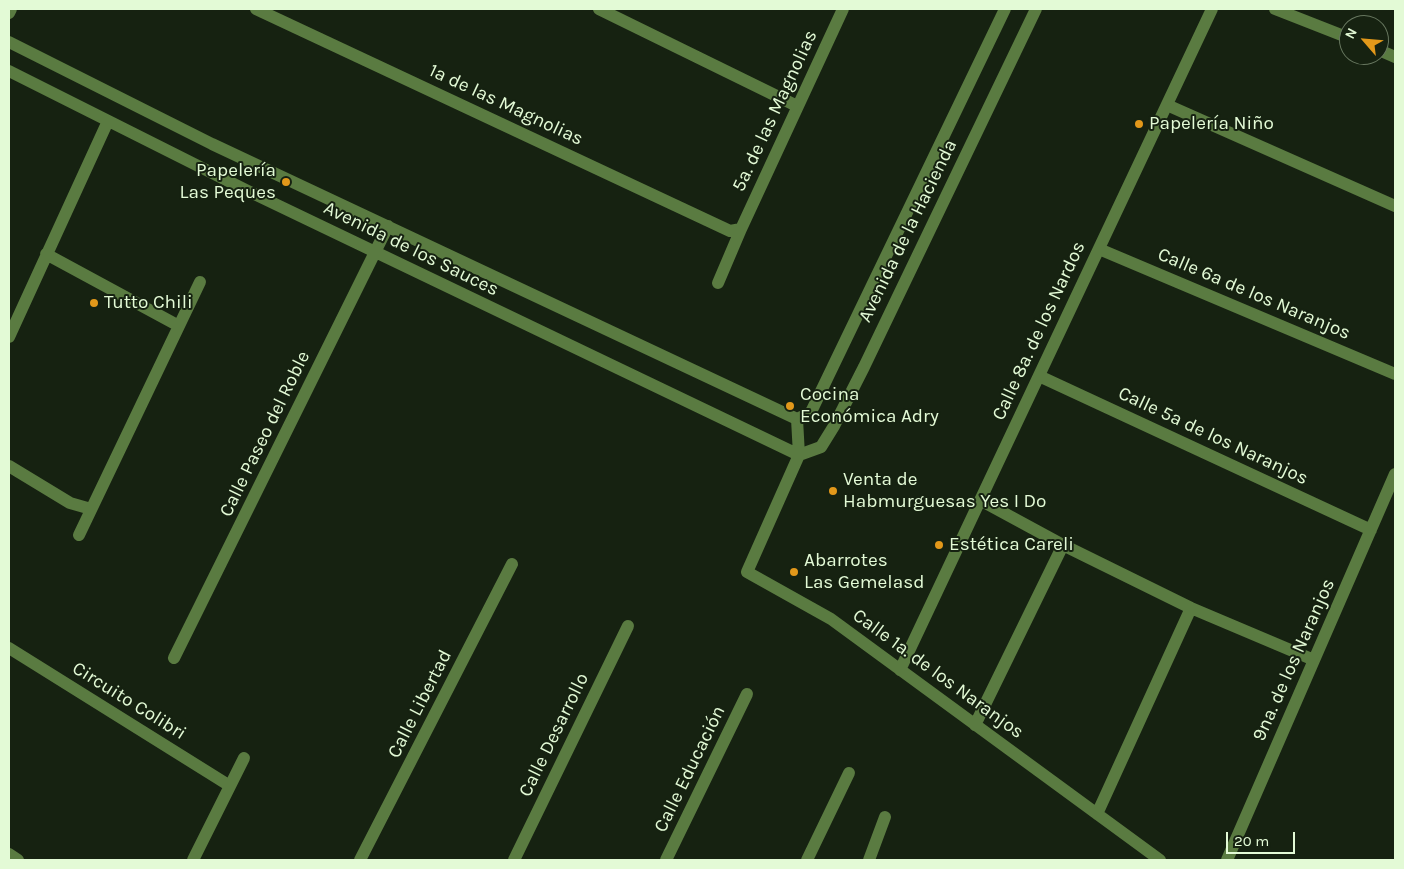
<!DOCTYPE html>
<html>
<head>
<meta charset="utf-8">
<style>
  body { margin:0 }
  #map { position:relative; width:1404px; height:869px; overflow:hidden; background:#162211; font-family:Karla,sans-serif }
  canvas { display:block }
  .frame { position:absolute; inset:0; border:10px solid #e3fad6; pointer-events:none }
  .north { position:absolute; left:1339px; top:15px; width:50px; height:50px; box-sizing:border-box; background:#162211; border:1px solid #687860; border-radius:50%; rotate:297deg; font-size:14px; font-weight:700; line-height:20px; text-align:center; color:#e3fad6 }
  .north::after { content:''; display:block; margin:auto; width:18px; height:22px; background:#e2981a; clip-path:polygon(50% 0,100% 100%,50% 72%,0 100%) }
  .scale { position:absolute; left:1226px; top:832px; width:69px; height:22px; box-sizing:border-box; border:2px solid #e3fad6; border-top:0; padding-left:6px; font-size:15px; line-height:18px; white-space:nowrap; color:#e3fad6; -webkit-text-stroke:4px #162211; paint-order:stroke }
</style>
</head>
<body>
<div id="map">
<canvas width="1404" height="869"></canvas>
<div class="frame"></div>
<div class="north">N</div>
<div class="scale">20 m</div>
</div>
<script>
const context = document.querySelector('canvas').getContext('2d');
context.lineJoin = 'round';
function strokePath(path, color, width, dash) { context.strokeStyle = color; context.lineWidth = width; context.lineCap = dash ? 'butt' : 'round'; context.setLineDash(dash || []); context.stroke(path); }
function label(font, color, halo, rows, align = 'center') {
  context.font = font + ' Karla,sans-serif'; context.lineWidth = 4; context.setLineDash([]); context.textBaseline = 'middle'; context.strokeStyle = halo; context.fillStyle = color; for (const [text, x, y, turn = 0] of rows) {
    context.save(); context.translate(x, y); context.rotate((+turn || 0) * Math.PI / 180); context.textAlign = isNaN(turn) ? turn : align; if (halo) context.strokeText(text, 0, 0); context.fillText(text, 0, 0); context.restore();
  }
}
strokePath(new Path2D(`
  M256,9L730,231L741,229
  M599,9L797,106
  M1275,9L1349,38
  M9,13L11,9
  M9,42L212,144L797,419
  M1379,50L1395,57
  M9,71L248,191L799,455
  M1167,105L1395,206
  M1099,249L1395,374
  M46,254L179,326
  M718,283L741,229L843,9
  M9,337L108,121
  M1039,376L1371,530
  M797,419L799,455L747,572L831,619L1160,860
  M797,419L811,412L1005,9
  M799,455L821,447L834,426L864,367L1036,9
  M9,466L70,503L91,509
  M980,500L1063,545L1191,608L1314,660
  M79,535L200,282
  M9,648L230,786
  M174,658L388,226
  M900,670L1212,9
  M975,725L1063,545
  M1097,814L1191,608
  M9,854L18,860
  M193,860L244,758
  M360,860L512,564
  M514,860L628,626
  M666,860L747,694
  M807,860L849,773
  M869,860L885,817
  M1227,860L1395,474`), '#5a7b41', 12);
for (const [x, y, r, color] of [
  [1139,124,5,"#e2981a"],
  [286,182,5,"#e2981a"],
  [94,303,5,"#e2981a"],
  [790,406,5,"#e2981a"],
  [833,491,5,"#e2981a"],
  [939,545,5,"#e2981a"],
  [794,572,5,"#e2981a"]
]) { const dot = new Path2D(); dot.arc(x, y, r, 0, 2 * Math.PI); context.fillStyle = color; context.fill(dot); strokePath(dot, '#162211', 2); }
label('19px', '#e3fad6', '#162211', [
  ["1a de las Magnolias",506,105,25],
  ["5a. de las Magnolias",775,111,-65],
  ["Avenida de la Hacienda",908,231,-64],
  ["Avenida de los Sauces",411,249,26],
  ["Calle 6a de los Naranjos",1254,294,23],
  ["Calle 8a. de los Nardos",1039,331,-65],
  ["Calle Paseo del Roble",265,434,-64],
  ["Calle 5a de los Naranjos",1213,436,25],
  ["9na. de los Naranjos",1294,660,-66],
  ["Calle 1a. de los Naranjos",938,674,36],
  ["Circuito Colibri",129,701,32],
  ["Calle Libertad",420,704,-63],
  ["Calle Desarrollo",554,735,-64],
  ["Calle Educación",690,769,-64]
]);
label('19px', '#e3fad6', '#162211', [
  ["Papelería Niño",1149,124],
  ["Papelería",276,171,"right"],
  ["Las Peques",276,193,"right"],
  ["Tutto Chili",104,303],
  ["Cocina",800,395],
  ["Económica Adry",800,417],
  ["Venta de",843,480],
  ["Habmurguesas Yes I Do",843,502],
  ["Estética Careli",949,545],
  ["Abarrotes",804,561],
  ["Las Gemelasd",804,583]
], 'left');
</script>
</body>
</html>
